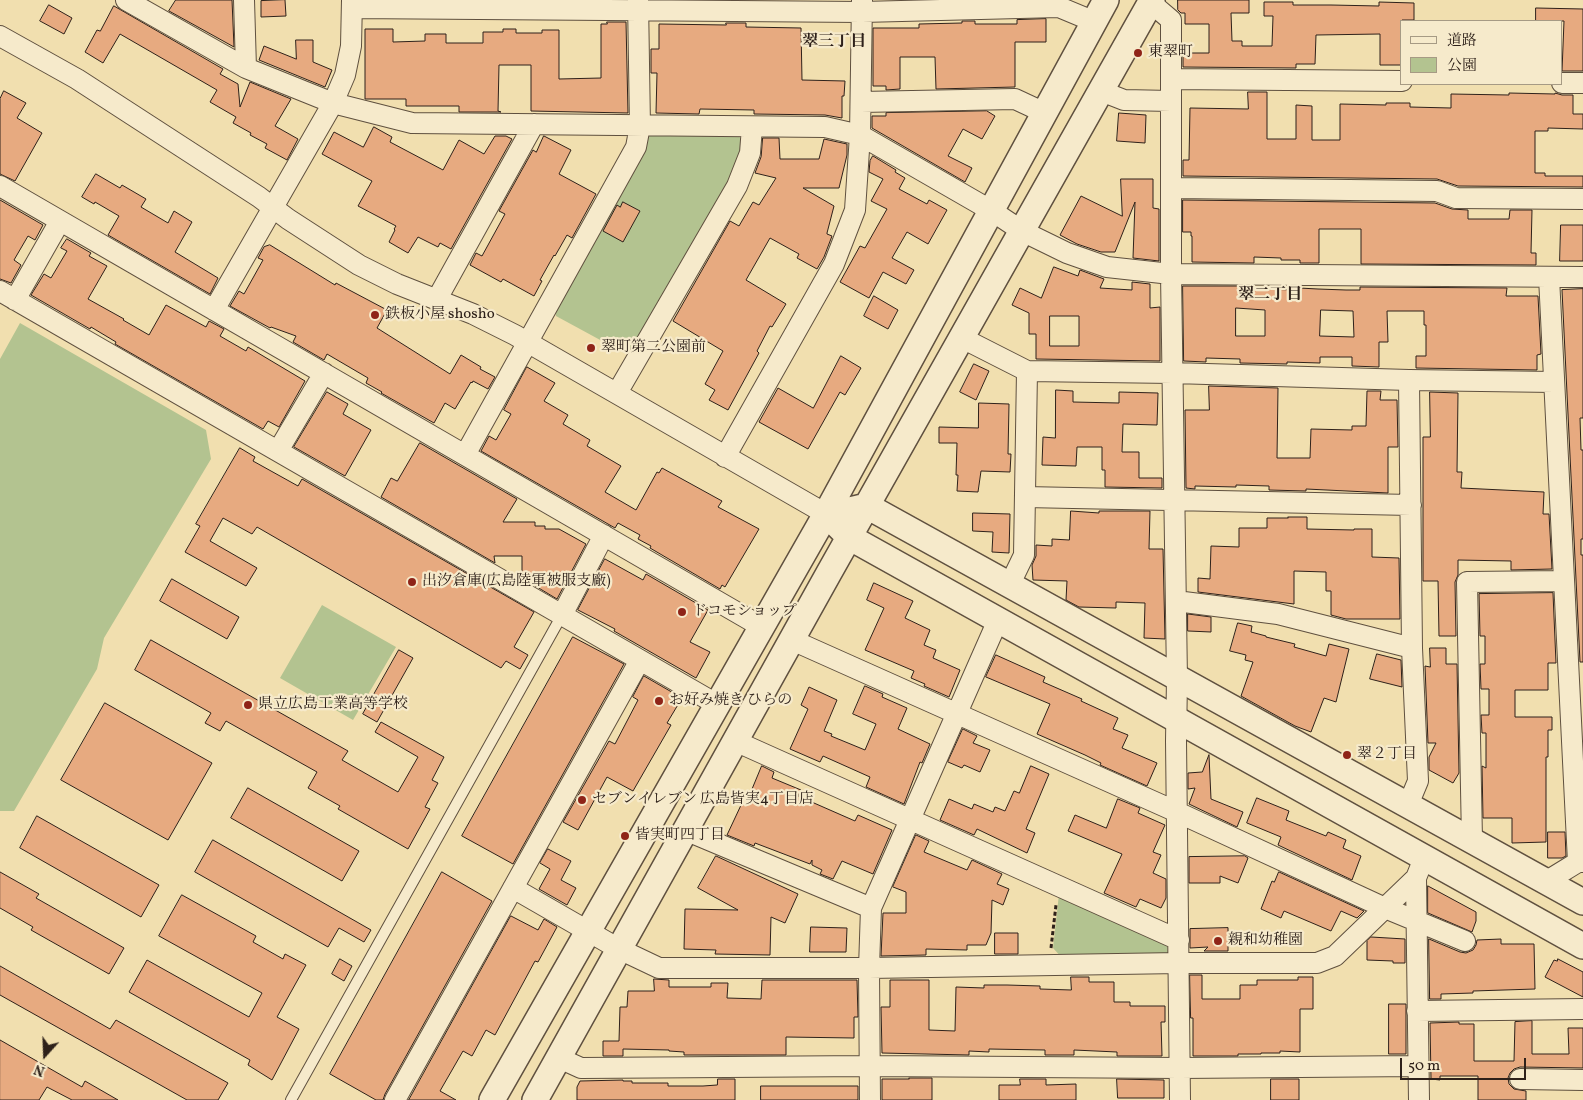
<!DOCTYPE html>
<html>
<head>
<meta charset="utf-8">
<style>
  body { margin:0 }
  #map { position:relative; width:1583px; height:1100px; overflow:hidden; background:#f1dfaf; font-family:Vollkorn,"Noto Serif JP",serif }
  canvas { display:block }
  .legend { position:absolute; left:1400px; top:20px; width:162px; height:65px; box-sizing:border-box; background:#f6eacb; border:1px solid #a69a84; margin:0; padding:6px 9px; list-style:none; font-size:15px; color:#2e211a }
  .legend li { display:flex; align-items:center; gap:10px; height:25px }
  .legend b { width:25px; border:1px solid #a69a84 }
  .north { position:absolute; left:20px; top:1030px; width:50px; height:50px; -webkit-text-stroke:4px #f6eacb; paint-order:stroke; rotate:200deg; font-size:14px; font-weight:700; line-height:20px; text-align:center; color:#2e211a }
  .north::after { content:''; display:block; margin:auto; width:18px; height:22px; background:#2e211a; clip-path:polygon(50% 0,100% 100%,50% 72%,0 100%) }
  .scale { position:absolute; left:1400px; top:1058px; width:126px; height:22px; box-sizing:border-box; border:2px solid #2e211a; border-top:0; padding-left:6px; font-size:15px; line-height:18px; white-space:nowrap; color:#2e211a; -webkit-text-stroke:4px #f6eacb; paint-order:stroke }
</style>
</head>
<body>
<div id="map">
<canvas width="1583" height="1100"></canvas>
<ul class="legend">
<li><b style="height:6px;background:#f6eacb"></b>道路</li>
<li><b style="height:14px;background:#b3c390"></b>公園</li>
</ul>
<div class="north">N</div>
<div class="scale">50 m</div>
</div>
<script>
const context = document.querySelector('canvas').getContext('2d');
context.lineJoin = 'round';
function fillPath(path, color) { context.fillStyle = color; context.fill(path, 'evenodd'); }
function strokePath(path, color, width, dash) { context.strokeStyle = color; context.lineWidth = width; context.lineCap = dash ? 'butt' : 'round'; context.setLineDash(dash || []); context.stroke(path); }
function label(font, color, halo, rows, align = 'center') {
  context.font = font + ' Vollkorn,"Noto Serif JP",serif'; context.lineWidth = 4.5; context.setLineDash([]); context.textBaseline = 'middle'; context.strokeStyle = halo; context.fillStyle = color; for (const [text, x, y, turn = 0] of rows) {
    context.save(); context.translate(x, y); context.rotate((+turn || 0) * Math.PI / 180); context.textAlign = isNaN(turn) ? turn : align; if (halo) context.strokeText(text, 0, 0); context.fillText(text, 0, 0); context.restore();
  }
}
fillPath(new Path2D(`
  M736,134L742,139L741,154L736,170L632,353L626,354L556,316L555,308L647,135Z
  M20,323L206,430L211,459L104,638L97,669L14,811H0V359Z
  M322,605L396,647L353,720L280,678Z
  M1059,894L1167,942L1168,954L1064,960L1053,948Z`), '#b3c390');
const building = new Path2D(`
  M176,0H232L234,47L169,11Z
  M285,0L286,16L261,17V1Z
  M1178,0H1249V13H1231L1232,41H1242V46H1272L1273,16H1264V2H1293V5H1331L1379,6V2L1414,3V20H1402V65H1380V34L1316,35L1315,64H1296V68L1183,67V53H1209V24H1185V13H1181L1178,10Z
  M49,5L72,18L64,34L40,21Z
  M114,6L223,69L220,74L238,84L240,107L250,82L291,99L275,126L298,139L287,160L265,148L267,144L250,135L251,133L233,123L236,117L210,102L217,90L120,34L103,63L85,52L97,30L100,31Z
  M1536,8L1583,9V71H1562L1564,21H1536Z
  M1046,19V42H1015V87L936,89L935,57H900V89L886,90V86H873V28H919V24L962,23V21H975V24H1017V20Z
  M607,22H626L628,113L531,111V65H499L498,111L501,112H459V106H406V99H365V29H393V42L425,41V34H446V43H483V32H503V29H516V33H542V30H559V79L601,78V24H607Z
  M726,23H746V27L801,28L802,80L845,81L844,96H842V118L825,115L754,114V110L700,109L699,114L656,113L657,73H651V49H659V24L726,25Z
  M296,40H313V62L332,70L325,87L259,60L264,46L296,59Z
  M4,91L26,103L17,118L42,133L15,181L0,174V99Z
  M1248,92H1267V139H1296V105L1312,106V140H1340V104L1386,105V103H1410V107L1451,108V94L1509,95V93L1555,94V93L1562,95H1573V114H1583V129L1548,128V131H1535V173H1545V176H1583V187L1458,186L1437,179L1183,176V160H1189L1190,108L1248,109Z
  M987,111L995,116L982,139L963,129L948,156L972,168L965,182L872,128V116H886V113Z
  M1119,113L1146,115L1145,143L1117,141Z
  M374,127L392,137L390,142L443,170L459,140L484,154L495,136H506L512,139L451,249L440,243L438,247L418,237L408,253L389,242L395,230L394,229L396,226L358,206L372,181L322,154L334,132L363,147Z
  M544,136L571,150L559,174L596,194L572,238L567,235L555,256L554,255L540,280L542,281L534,296L503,279L501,282L470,265L476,253L482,256L505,214L499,211L533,150L536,152Z
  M763,138H779L780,159H819L824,139L847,144V155L839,188H803L834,206L827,233V234L832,236L824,257L817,269L797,258L799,254L770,238L746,280L786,304L772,327L770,326L757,351L759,353L728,410L709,400L715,390L705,384L723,351L673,321L730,221L739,226L753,202L759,205L776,178L755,173L761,157Z
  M873,156L896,170L895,172L905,178L899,189L927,204L929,200L947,210L928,244L907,232L892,258L914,270L906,284L883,272L869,298L840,282L860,246L865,248L887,209L871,201L883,179L869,172L870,161Z
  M96,174L120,188L122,185L146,199L141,207L168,223L174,211L192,222L175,252L218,278L210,294L108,235L119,216L95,202L94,204L82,197Z
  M1121,179H1153V208L1159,209V261L1133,258L1135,202L1115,252H1101L1077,244L1060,235L1081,196L1122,216Z
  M0,200L43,225L35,240L28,236L14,260L21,265L11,283L0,279Z
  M1183,200L1435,203L1452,209L1468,210V219H1509L1510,210H1532L1531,253H1536V265L1361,264V229H1319V263H1300V260H1281V258L1254,257V263L1192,262V236H1191V232H1183Z
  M623,202L640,211L623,242L603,231L617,205L620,207Z
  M1561,225H1583V261H1560Z
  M67,239L91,253L89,256L107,266L88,299L124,319L123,320L149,335L166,305L206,327L209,321L224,329L220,336L246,351L248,347L305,381L279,427L268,421L263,429L115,344L116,342L91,327L90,329L31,295L44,274L51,278L67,251L61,248Z
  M270,245L335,285L336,283L387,310L377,328L450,374L461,355L481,367L480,369L495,377L488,389L473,381L472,383L471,382L455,409L445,403L434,423L381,393L382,392L366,383L368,378L327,354L324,360L293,342L296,336L271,327L270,328L230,306L239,291L244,294L263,260L258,258L264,247Z
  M1054,267L1078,276L1080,270L1104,279L1100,288L1132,290V282L1150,284V308L1160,307V361L1036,359V334H1029V313L1012,305L1020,288L1041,298ZM1050,316H1079V346H1050Z
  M1183,286H1254L1256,289L1299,290V288L1318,289L1346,290H1360V287L1507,288L1506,296H1538L1541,354L1537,355V370L1416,368V356H1426V325H1424V311H1387L1388,342H1379V367L1352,366V357H1320V363L1287,362V364L1240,363V359L1206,358V362L1184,361ZM1236,308L1265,310V336H1236ZM1321,310L1353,311L1354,337L1320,336Z
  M1583,289V418H1580L1581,450H1583V539H1581V555H1583V662H1580L1562,290Z
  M874,296L898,310L888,329L864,316Z
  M841,356L861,368L845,395L840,392L808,449L759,422L778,388L813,408Z
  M974,364L989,371L976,400L960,392Z
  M527,367L555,383L544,401L568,415L563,424L590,440L587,446L621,466L605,492L636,510L657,472L659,473L662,468L722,501L718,507L759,529L725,587L722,585L720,589L650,548L651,546L638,539L640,535L618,523L615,528L481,451L489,436L496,440L511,414L504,410Z
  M1209,386L1278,388L1277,458H1310L1311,429L1352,430V426H1366L1367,391H1381L1380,400H1397L1398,447H1388V493L1306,489V491L1269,490V486L1236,485V487L1195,486V489L1186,488L1185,410H1209Z
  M1056,390L1073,391V402L1119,403V392L1158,393L1157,425L1123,424L1122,452H1139V478H1162V488L1105,487V470H1102V447H1077L1076,466L1042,465L1043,437L1055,438Z
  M327,392L348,404L343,414L371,430L345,476L294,447Z
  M1430,392L1458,393L1457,472H1462L1461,488L1544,492L1543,514H1549L1552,569L1511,570V561L1458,560V575L1455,582L1456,636H1439L1438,581H1423V437H1430Z
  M979,403L1009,404L1008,454H1011L1010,472L981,471L978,492L957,491L958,475H956L957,443H939V427L978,428Z
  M420,443L517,499L503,522H535V526H545V529H559L586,544L557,599L522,578V556H494L495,563L381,497L391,478L397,481Z
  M240,448L255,457L253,461L298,486L302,479L534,612L514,647L528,655L520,669L506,661L501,668L257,527L252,534L223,518L210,541L257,568L246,586L185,552L200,526L196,524Z
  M1071,511L1099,513V511H1150L1149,549H1163L1165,639L1144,638L1145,603L1116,602V608L1079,607L1066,600L1067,581L1033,580L1032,565L1036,556V545L1052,546V539L1069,540Z
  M973,513L1010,514L1009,553L992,552L993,532L973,531Z
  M1288,517H1307V529L1354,530V529H1372V557L1399,558L1400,619H1346L1331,615V591H1326V572L1294,571V604L1198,592V578L1210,579L1211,546L1239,547V528H1267V518H1288Z
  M605,559L643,580L646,574L708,610L690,642L710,652L696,678L614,631L615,629L578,610Z
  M172,579L239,617L227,639L160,601Z
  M874,583L913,601L905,618L930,630L924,645L936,650L933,658L960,670L949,697L924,686L925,684L911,678L914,671L865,650L884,608L867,600Z
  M1553,593L1556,663H1548V690H1515V717H1552V730H1548V757H1546V842L1512,843V818H1483L1482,766L1486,768V733H1482L1481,715H1489V689H1481L1480,664H1485V636H1480L1479,594Z
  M1188,614L1211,617V632L1188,631Z
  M1238,623L1252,626L1251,632L1266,636V637L1295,644L1294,647L1326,656L1329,644L1349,649L1336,702L1324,698L1311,732L1295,726L1241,696L1253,662L1245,660L1246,655L1230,651Z
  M573,637L624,664L513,864L462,836Z
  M151,640L348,751L342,760L398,792L418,757L375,732L381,722L444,757L432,780L438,783L425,807L430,809L408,849L338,809L340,806L308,788L317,772L226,721L220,731L205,723L211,713L135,670Z
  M1430,648H1446V664H1457L1459,773L1453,783L1429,770V757L1436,743H1428L1425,666L1430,667Z
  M399,650L413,658L377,722L363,714Z
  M1377,654L1401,660L1402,687L1370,679Z
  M996,655L1045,677L1043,682L1082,699L1081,701L1118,718L1113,729L1128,735L1122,748L1157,763L1147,786L1100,765L1101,763L1085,755L1037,734L1050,704L986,677Z
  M644,676L682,698L667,723L671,725L633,791L607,777L578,830L563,822L609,741L615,744L638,700L633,697Z
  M865,686L883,694L882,697L907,708L898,729L930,744L922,763L920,762L904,804L866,787L870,777L823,756L820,762L790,749L808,709L801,705L809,687L837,700L824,731L832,734L831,736L865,750L876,724L853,714Z
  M105,703L212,763L168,840L61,780Z
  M963,729L977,736L973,743L990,750L980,772L964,765L962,768L948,762Z
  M1209,755L1211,799L1243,812L1237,827L1189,804L1195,788L1188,789V773L1202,772Z
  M762,766L774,772L772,778L801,790L798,796L855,821L858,815L892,830L873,874L842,861L833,879L820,874L822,870L812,865V860L810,864L755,843L754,846L727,835L742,803L745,805Z
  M1031,766L1049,774L1026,829L1035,833L1027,853L977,829L974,835L940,820L949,799L972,809L974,804L993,812L995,807L1005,811L1014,791L1019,793Z
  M248,788L359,851L342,881L231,818Z
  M1257,798L1289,811L1286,820L1326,836L1328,832L1346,840L1343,848L1361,856L1352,880L1278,845L1281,837L1247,823Z
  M1118,799L1140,808L1138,813L1165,825L1153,852L1161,855L1153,873L1166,879V898L1161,908L1140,899L1136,907L1104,893L1122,854L1068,831L1075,815L1106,828Z
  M37,816L159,885L141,917L20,848Z
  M1548,832H1565L1566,856L1562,858H1548Z
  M916,835L929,841L924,852L967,870L972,860L1002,874L997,884L1009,889L1003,905L992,900L991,933L986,945H967V950L926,949V955L881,956L883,913H906V892L893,887Z
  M213,840L371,930L364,942L339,928L328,947L195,872Z
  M548,849L571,861L561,880L576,888L567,905L539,889L550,869L540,863Z
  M716,856L798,894L785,923L771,917L770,955L715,954L716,950L684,949L685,909L738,910L698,888Z
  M1245,856L1248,858L1238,883L1220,876V883H1189V857Z
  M0,872L39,894L36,898L124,948L109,974L31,930L33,927L0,908Z
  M442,872L492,901L385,1094L383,1100H376L330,1074Z
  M1279,872L1364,911L1357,918L1341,911L1331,931L1284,911L1281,918L1261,909L1272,881L1274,882Z
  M1428,886L1476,912V921L1472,932L1428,913Z
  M182,895L256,936L253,942L283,959L285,954L306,965L277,1017L299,1029L272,1080L248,1065L250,1060L129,992L147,960L249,1017L262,993L159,936Z
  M511,916L538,930L544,919L557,927L538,962L535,961L495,1035L486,1030L472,1056L463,1051L440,1091L456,1100H409Z
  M811,927L847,928L846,952H810Z
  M1228,928V951H1204L1208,947L1190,948V929Z
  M995,933H1018V954H995Z
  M1371,937L1405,939V963H1393V961L1367,960V941Z
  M1429,939L1460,952L1466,953L1473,950L1476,945L1477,940L1501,939V944H1534L1535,989L1473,991V993L1441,994V999H1430Z
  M340,959L352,966L344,981L332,974Z
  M1558,959L1583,972V997L1545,977L1554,960L1557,961Z
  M0,966L110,1029L116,1020L228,1083L218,1100H187L0,995Z
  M1190,975H1202V999H1240V985H1257V980H1298V977H1313V1009H1300V1052L1280,1051V1053H1261V1054H1238V1056H1193V1018H1191Z
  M1071,977H1089V982H1114V1002H1130V1006H1165V1022H1161L1162,1056H1117V1052L1074,1050V1055H1045V1050L989,1049V1052L969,1051V1055L882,1053L881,1007H890V980H929V1030L955,1031L956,987L984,988V985H1007L1040,986V989L1071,990Z
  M654,979L669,980V987H711V983H728L727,998L761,999L762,980H857L858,1017H854V1038L786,1037V1055H684V1052L669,1051V1050L623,1049V1056H603V1041H619L620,1007H627L628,991H654Z
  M1389,1004H1406V1054H1389Z
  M1532,1021V1054H1569L1568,1028H1583V1068L1520,1067L1514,1069L1510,1073L1508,1078L1509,1084L1514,1089L1526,1091V1100H1478V1076H1440V1080L1431,1079L1430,1023L1459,1022V1024H1474V1061H1514L1515,1022Z
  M0,1040L82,1087L85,1081L118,1100H72L47,1087L39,1100H0Z
  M909,1078H932V1100H882V1079H909Z
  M718,1079H735V1100H577V1087L580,1081L623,1080V1081H632V1083H668V1086H703L717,1085Z
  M1020,1079H1046V1085L1076,1084V1100H999V1085H1020Z
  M1117,1079L1164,1080V1098H1118Z
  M1271,1079H1299V1100H1271Z
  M761,1086H858V1100H761Z`);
fillPath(building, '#e7aa80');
strokePath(building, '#2e211a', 1);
const service = new Path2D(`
  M291,1100L562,615`);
const minor = new Path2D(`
  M126,0L246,68L333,103L412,123L825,127L860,135L992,211L1022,231L1067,253L1107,267L1171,274L1583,277
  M244,0L246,68
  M1151,3L1171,20V274L1177,679L1176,741L1180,1100
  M352,8L862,12L1059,7L1095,22
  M0,36L77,79L259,197L288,219L359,265L397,284L473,314L515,335L826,514
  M1171,79L1402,81
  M1562,83H1583
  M1101,91L1124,100L1171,101
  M861,102L1015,99L1045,113
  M0,186L762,627
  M1172,188L1437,191L1456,198L1583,199
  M1549,277L1578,862
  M0,291L718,705
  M437,299L534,124
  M15,300L60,221
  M214,310L333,103L345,75L351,46L352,0
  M962,338L1027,371L1173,373L1409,380L1554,382
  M617,393L737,186L750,153L752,127
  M278,451L324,373
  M465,455L636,147L640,126L638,0
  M725,457L834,264L855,210L860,135L862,0
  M1025,497L1411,505
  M1009,586L1024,555L1027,371
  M1176,601L1278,614L1412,648
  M562,615L604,535
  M792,640L1177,812L1385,908L1465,941
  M735,741L1179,940
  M1408,805L1418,781L1412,648L1409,380
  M685,830L871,908
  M1472,840L1467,582L1564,581
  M1416,878L1419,1100
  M1547,881L1578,862H1583
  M513,888L619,949L659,968H869L1179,963H1317L1335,956L1416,878L1424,858
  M1417,1011L1583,1009
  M559,1058L581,1068L870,1066L1180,1068L1418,1066
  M1520,1079L1583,1080
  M395,1100L640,660
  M870,1100L869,968L871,908L998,620`);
const tertiary = new Path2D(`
  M850,510L867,506L1583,902
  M838,526L849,537L1583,946
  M492,1100L826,514L1106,0
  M535,1100L830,571L1152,0`);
strokePath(service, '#5f503f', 12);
strokePath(minor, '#5f503f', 22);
strokePath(tertiary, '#5f503f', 28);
strokePath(new Path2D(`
  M1051,948L1056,905`), '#2e211a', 3, [4, 2.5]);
strokePath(service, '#f6eacb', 10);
strokePath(minor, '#f6eacb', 20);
strokePath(tertiary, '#f6eacb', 25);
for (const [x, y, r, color] of [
  [1138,53,5,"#8f2418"],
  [375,315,5,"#8f2418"],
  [591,348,5,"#8f2418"],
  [412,582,5,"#8f2418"],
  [682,612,5,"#8f2418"],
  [659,701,5,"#8f2418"],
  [248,705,5,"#8f2418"],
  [1347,755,5,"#8f2418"],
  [582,800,5,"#8f2418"],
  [625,836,5,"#8f2418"],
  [1218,941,5,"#8f2418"]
]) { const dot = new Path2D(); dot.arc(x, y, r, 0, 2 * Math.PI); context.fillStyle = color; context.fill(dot); strokePath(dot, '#f6eacb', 2); }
label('15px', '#2e211a', '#f6eacb', [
  ["東翠町",1148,53],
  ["鉄板小屋 shosho",385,315],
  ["翠町第二公園前",601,348],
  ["出汐倉庫(広島陸軍被服支廠)",422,582],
  ["ドコモショップ",692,612],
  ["お好み焼き ひらの",669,701],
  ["県立広島工業高等学校",258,705],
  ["翠２丁目",1357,755],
  ["セブンイレブン 広島皆実4丁目店",592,800],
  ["皆実町四丁目",635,836],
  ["親和幼稚園",1228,941]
], 'left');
label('bold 16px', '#2e211a', '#f6eacb', [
  ["翠三丁目",834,43],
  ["翠二丁目",1270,296]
]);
</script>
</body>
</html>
